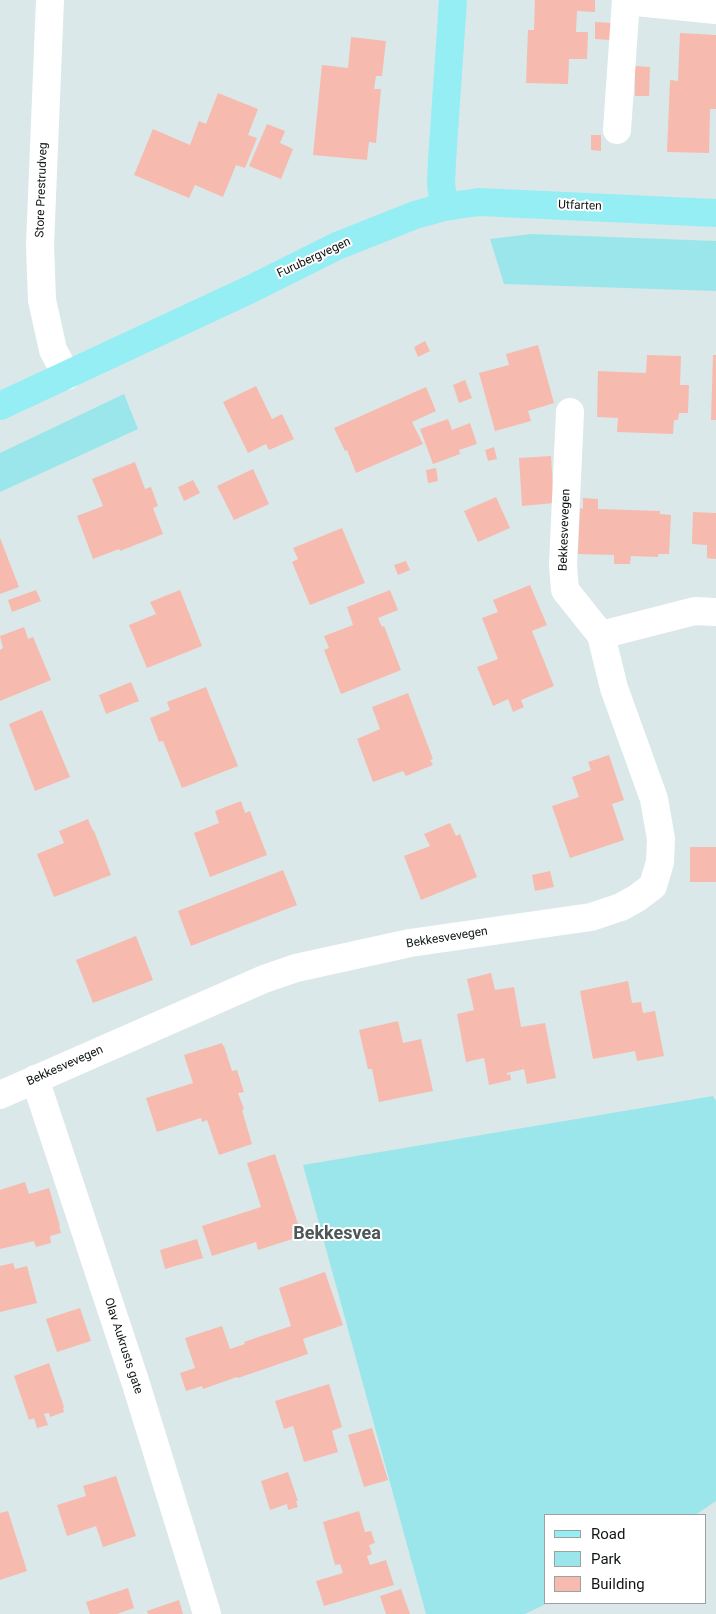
<!DOCTYPE html>
<html>
<head>
<meta charset="utf-8">
<style>
  body { margin:0 }
  #map { position:relative; width:716px; height:1614px; overflow:hidden; background:#dbe8e9; font-family:Roboto,sans-serif }
  canvas { display:block }
  .legend { position:absolute; left:544px; top:1514px; width:162px; height:90px; box-sizing:border-box; background:#fff; border:1px solid #9fa1a1; margin:0; padding:6px 9px; list-style:none; font-size:15px; color:#101515 }
  .legend li { display:flex; align-items:center; gap:10px; height:25px }
  .legend b { width:25px; border:1px solid #9fa1a1 }
</style>
</head>
<body>
<div id="map">
<canvas width="716" height="1614"></canvas>
<ul class="legend">
<li><b style="height:6px;background:#94eef4"></b>Road</li>
<li><b style="height:14px;background:#9ae6eb"></b>Park</li>
<li><b style="height:14px;background:#f7baae"></b>Building</li>
</ul>
</div>
<script>
const context = document.querySelector('canvas').getContext('2d');
context.lineJoin = 'round';
function fillPath(path, color) { context.fillStyle = color; context.fill(path, 'evenodd'); }
function strokePath(path, color, width, dash) { context.strokeStyle = color; context.lineWidth = width; context.lineCap = dash ? 'butt' : 'round'; context.setLineDash(dash || []); context.stroke(path); }
function label(font, color, halo, rows, align = 'center') {
  context.font = font + ' Roboto,sans-serif'; context.lineWidth = 4; context.setLineDash([]); context.textBaseline = 'middle'; context.strokeStyle = halo; context.fillStyle = color; for (const [text, x, y, turn = 0] of rows) {
    context.save(); context.translate(x, y); context.rotate((+turn || 0) * Math.PI / 180); context.textAlign = isNaN(turn) ? turn : align; if (halo) context.strokeText(text, 0, 0); context.fillText(text, 0, 0); context.restore();
  }
}
fillPath(new Path2D(`
  M531,234L716,241V291L504,284L490,239Z
  M124,394L138,429L0,492V453Z
  M713,1096L716,1101V1501L695,1515H545V1603H548L525,1614H426L303,1165Z`), '#9ae6eb');
fillPath(new Path2D(`
  M535,0H595V12L577,11L576,32H588L587,59H569L568,84L526,83L528,30H534Z
  M595,22L612,23L611,40L595,39Z
  M680,33L716,35V109H710L709,153L667,152L670,80L678,81Z
  M351,37L386,41L382,76H376L374,89H381L376,143L369,142L367,160L313,155L322,65L348,68Z
  M635,66L650,67L649,96H635Z
  M218,93L258,109L248,135L257,138L245,168L236,165L223,197L195,185L189,198L134,175L153,129L190,145L199,121L206,124Z
  M267,124L285,131L280,143L293,149L281,179L249,166Z
  M591,135H601V151L591,150Z
  M425,341L430,351L418,357L414,347Z
  M538,345L554,403L528,411L531,421L495,431L479,373L509,365L506,354Z
  M647,355L681,356L680,385H689L688,413H679L678,420H674L673,434L617,432L618,418L597,417L598,371L646,373Z
  M713,355H716V420H711Z
  M465,380L472,398L459,403L453,385Z
  M256,386L272,419L282,414L294,439L269,450L266,444L248,453L223,402Z
  M426,387L436,411L412,422L423,444L356,473L347,450L345,451L334,428Z
  M448,419L452,430L470,423L477,444L459,450L460,454L433,464L420,429Z
  M494,447L497,459L488,461L485,450Z
  M551,456L554,503L522,506L519,458Z
  M135,462L145,489L151,487L158,506L153,508L163,534L120,551L119,549L93,559L77,516L103,506L92,479Z
  M436,468L438,481L428,483L426,470Z
  M253,469L269,504L234,520L217,486Z
  M193,480L200,493L184,501L178,487Z
  M496,497L510,528L478,542L464,511Z
  M583,498L598,499V509L660,511V514L671,515L669,554H658V557L631,556L630,564H614V555L578,554L580,508L583,509Z
  M693,512L716,513V559L707,558V545L692,544Z
  M342,528L365,583L310,605L292,562L298,559L293,548Z
  M0,538L19,587L0,594Z
  M406,561L410,570L398,575L394,565Z
  M530,585L547,625L532,631L554,686L521,700L524,707L513,712L508,699L493,706L477,667L498,659L482,618L498,612L493,600Z
  M36,590L41,601L12,612L8,600Z
  M180,590L202,646L147,668L129,625L156,614L150,602Z
  M390,590L398,610L378,618L382,627L384,626L401,670L341,694L324,650L329,648L324,636L353,625L347,607Z
  M24,627L28,639L33,637L51,680L0,701V650L3,648L0,636Z
  M131,682L139,701L106,714L99,695Z
  M206,687L238,766L182,788L163,741L159,742L150,718L170,710L167,702Z
  M408,693L433,759L430,760L433,765L406,776L403,771L373,782L357,739L380,729L372,707Z
  M42,710L70,777L35,791L9,724Z
  M609,755L624,800L612,804L624,840L570,858L552,806L579,797L572,777L591,770L588,762Z
  M241,801L245,813L250,811L267,855L210,877L194,833L219,823L215,811Z
  M88,819L93,831H94L111,875L54,897L37,854L64,843L59,831Z
  M450,823L456,836L460,834L477,877L421,900L404,856L430,846L424,834Z
  M690,847H716V882H690Z
  M283,870L297,905L191,946L178,911Z
  M550,871L554,887L535,891L532,875Z
  M136,936L153,980L93,1003L76,960Z
  M491,973L495,990L514,987L521,1027L545,1023L556,1078L527,1084L524,1069L507,1073V1075L510,1074L511,1080L489,1085L484,1058L466,1062L457,1014L474,1010L467,979Z
  M628,981L632,1003L641,1002L643,1013L655,1011L664,1056L637,1061L635,1051L593,1059L580,991Z
  M398,1021L403,1043L421,1039L433,1091L379,1102L372,1069H368L359,1030Z
  M222,1043L223,1046H224L232,1071L237,1070L244,1092L238,1093L244,1109L242,1110L252,1144L219,1155L207,1120L202,1122L201,1118L157,1132L146,1098L193,1083L184,1055Z
  M275,1154L302,1236L258,1250L256,1242L212,1256L202,1226L261,1207L247,1163Z
  M25,1182L29,1194L49,1188L60,1226H59L61,1233L50,1236L51,1243L36,1247L34,1241L0,1249V1190Z
  M197,1239L203,1258L165,1269L160,1250Z
  M13,1263L15,1269L27,1266L37,1303L0,1312V1266Z
  M325,1272L343,1325L303,1339L308,1354L238,1378L237,1377L203,1389L202,1386L186,1391L180,1373L195,1368L185,1338L222,1326L230,1349L245,1344L244,1342L291,1326L279,1288Z
  M80,1308L91,1341L57,1352L46,1319Z
  M49,1363L64,1407L63,1408L64,1412L50,1417L49,1413L44,1414L48,1425L37,1428L34,1418L29,1420L14,1376Z
  M329,1384L342,1427L332,1431L338,1452L304,1462L293,1426L284,1429L275,1401Z
  M372,1428L388,1480L364,1487L348,1435Z
  M288,1472L298,1501H296L298,1507L288,1510L287,1504L270,1510L261,1481Z
  M116,1476L136,1536L103,1547L96,1526L67,1536L57,1505L86,1496L83,1486Z
  M8,1511L27,1571L0,1580V1513Z
  M359,1511L365,1532L371,1531L375,1543L369,1545L372,1554L367,1556L370,1565L386,1560L394,1585L324,1606L316,1581L343,1573L340,1564L335,1565L323,1522Z
  M128,1588L134,1608L117,1614H90L86,1602Z
  M401,1589L410,1614H386L380,1596Z
  M179,1600L183,1614H148L147,1611Z`), '#f7baae');
strokePath(new Path2D(`
  M50,0L40,245L42,300L53,350L67,376
  M626,1L716,10
  M617,130L626,0
  M570,412L563,565L565,590L601,635
  M35,1079L136,1384L207,1614
  M0,1095L264,979L296,968L410,943L591,917L621,907L637,898L653,886L660,862L661,839L654,799L614,688L601,635L695,611L716,612`), '#fff', 28);
strokePath(new Path2D(`
  M444,207L441,183L442,161L453,0
  M0,406L251,289L337,246L415,215L444,207L479,202L716,213`), '#94eef4', 28);
label('12px', '#101515', '#fff', [
  ["Store Prestrudveg",42,190,-88],
  ["Utfarten",580,206,2],
  ["Furubergvegen",314,258,-25],
  ["Bekkesvevegen",565,530,-88],
  ["Bekkesvevegen",447,938,-9],
  ["Bekkesvevegen",65,1066,-24],
  ["Olav Aukrusts gate",123,1346,72]
]);
label('bold 18px', '#4c5758', '#fff', [
  ["Bekkesvea",337,1234]
]);
</script>
</body>
</html>
